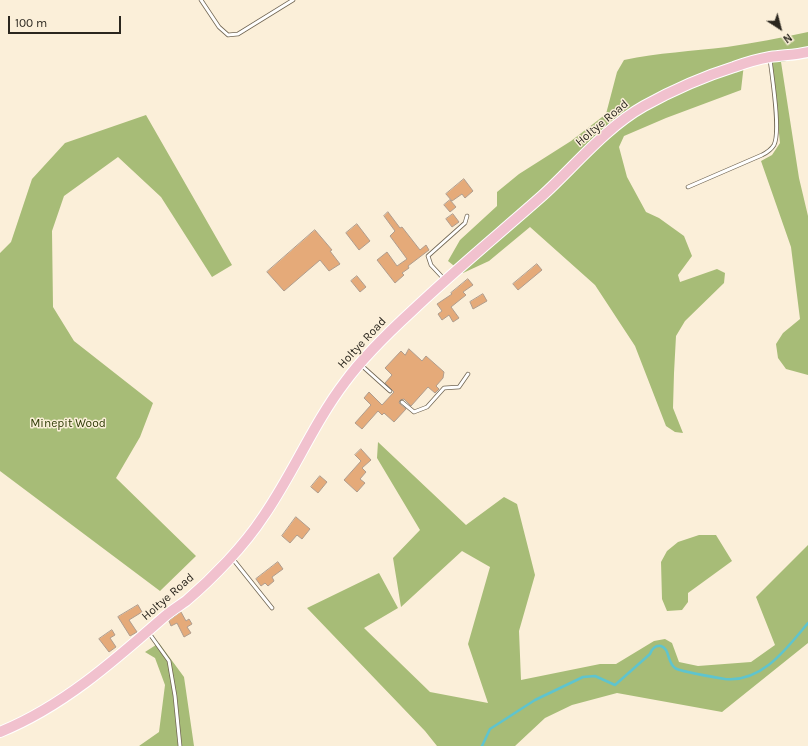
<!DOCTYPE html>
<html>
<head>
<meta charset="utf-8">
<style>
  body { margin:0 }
  #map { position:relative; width:808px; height:746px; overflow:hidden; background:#fbefd9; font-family:Karla,sans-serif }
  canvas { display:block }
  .north { position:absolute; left:760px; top:8px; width:40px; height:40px; -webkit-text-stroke:3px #fbefd9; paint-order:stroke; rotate:144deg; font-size:11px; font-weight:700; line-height:16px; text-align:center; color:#2a261e }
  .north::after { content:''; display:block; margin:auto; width:14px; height:18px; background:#2a261e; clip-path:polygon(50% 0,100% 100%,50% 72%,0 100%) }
  .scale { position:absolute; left:8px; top:16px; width:113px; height:18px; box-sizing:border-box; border:2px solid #2a261e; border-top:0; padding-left:5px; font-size:12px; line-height:14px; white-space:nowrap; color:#2a261e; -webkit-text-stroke:3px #fbefd9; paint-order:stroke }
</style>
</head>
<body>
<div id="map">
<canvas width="808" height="746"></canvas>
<div class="north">N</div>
<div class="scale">100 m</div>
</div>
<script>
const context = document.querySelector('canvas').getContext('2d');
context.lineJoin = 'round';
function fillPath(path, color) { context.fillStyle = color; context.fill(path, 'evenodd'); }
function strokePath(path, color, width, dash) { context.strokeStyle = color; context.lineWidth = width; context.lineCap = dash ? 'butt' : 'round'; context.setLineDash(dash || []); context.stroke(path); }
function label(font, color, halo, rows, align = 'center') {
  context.font = font + ' Karla,sans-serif'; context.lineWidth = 3; context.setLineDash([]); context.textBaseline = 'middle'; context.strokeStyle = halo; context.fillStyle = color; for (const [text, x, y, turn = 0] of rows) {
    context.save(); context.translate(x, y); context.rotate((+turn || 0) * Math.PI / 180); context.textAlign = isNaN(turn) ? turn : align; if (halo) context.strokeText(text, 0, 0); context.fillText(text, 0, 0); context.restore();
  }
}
fillPath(new Path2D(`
  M808,32V57L781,62L799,178L808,216V375L786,369L778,358L776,344L783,333L800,319L791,247L761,161L772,155L780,143L771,54L744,64L741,90L666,118L624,136L619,147L627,177L646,212L659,218L684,236L692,256L678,275L680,282L717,269L725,273L724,283L685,321L676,336L674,373L673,408L683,433L675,432L666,426L635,346L595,285L530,227L489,261L463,273L448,261L460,240L497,206V192L519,174L571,141L606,114L617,72L624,60C658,53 692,51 727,47C754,43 781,38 808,32Z
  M146,115L232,265L212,277L161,197L118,157L64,196L52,231L53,307L74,341L153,403L140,437L116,478L196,556L160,591L0,471V253L11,242L32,179L65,143Z
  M378,442L466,525L504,497L517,504L535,575L519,631L521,680L600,664H616L654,641L665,639L672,643L679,662L698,666L751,662L775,645L756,597L808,545V643L722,712L617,693L572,705L545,718L515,746H437L425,731L307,608L379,573L398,608L364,628L430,692L488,703L468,644L490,567L462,551L401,607L393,558L420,530L377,458Z
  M699,535H716L732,561L688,593V602L682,610L667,611L662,599L661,562L667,551L678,542Z
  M159,643L184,677L194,746H139L159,732L165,685L155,658L145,652Z`), '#a7bc77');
strokePath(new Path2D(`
  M482,746L490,729L535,700L583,677L595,676L615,685L650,654C652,649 655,645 661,646C670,649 667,662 675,668C678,671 719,678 725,679C762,683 787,648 808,623`), '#5fc4ce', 2.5);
const building = new Path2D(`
  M464,179L473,191L465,198L462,194L452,201L446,194Z
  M450,200L456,207L450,212L444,205Z
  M388,212L400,228L402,227L420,250L426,245L429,250L408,266L409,268L402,273L404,275L395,283L377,260L387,252L397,266L407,259L390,236L395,231L384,216Z
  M453,214L459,222L452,227L446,219Z
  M357,224L370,241L359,250L346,233Z
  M315,230L332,250L330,251L340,264L329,271L320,260L284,291L267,272Z
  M537,264L542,270L518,290L513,284Z
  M357,276L366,287L360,292L351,281Z
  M468,279L473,285L463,292L466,295L451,307L459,318L453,322L449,315L442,320L438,314L442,311L437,304L452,294L451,293Z
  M483,294L487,301L473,309L470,302Z
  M409,349L422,361L426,356L444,372L443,378L436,386L439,389L435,393L428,387L411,406L404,399L400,400L399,403L406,409L394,422L384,413L382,415L378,411L362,429L355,423L371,405L364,398L369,392L382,405L394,392L385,383L392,375L385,368L401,351L405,355Z
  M361,449L371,460L362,468L366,472L360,479L365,483L357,492L344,480L361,461L355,455Z
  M320,476L327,482L318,493L311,487Z
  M296,517L310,529L302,539L297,535L290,543L282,536Z
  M278,562L283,569L272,577L274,581L268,586L265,583L261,586L256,579Z
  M138,605L142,612L129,620L137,632L130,636L118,617Z
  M181,612L186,621L189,619L192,624L187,627L191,633L184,637L177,623L171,626L169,621Z
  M112,630L115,635L110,638L116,647L109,652L99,639Z`);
fillPath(building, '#e5aa79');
strokePath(building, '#af9c8d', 1);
const service = new Path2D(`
  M201,0L219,27L228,35L238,34L293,0
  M688,187L762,155C766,153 771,150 774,145C781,131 772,77 770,59
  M444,279L431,265L428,256L465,223L467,216
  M361,365L390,391
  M402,402L414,412L427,407L444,388L459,387L468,374
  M232,558L272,608
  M149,633L169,661L175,696L180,746`);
const primary = new Path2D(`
  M0,732C62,707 114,661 164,617C171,611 179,606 186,601C213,578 244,546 263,517C293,474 313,424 345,382C364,356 388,333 412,311C454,271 499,234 542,196C575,166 605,128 644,106C673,90 702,77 734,67C745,63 758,59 770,57C783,55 795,55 808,52`);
strokePath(service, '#716654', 4.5);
strokePath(primary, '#fff', 12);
strokePath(service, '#fff', 3);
strokePath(primary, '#f1c1ce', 10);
label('12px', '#2a261e', '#fbefd9', [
  ["Holtye Road",602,123,-40],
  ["Holtye Road",362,343,-47],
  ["Holtye Road",168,597,-41]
]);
label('12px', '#303c07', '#fbefd9', [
  ["Minepit Wood",68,424]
]);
</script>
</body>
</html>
